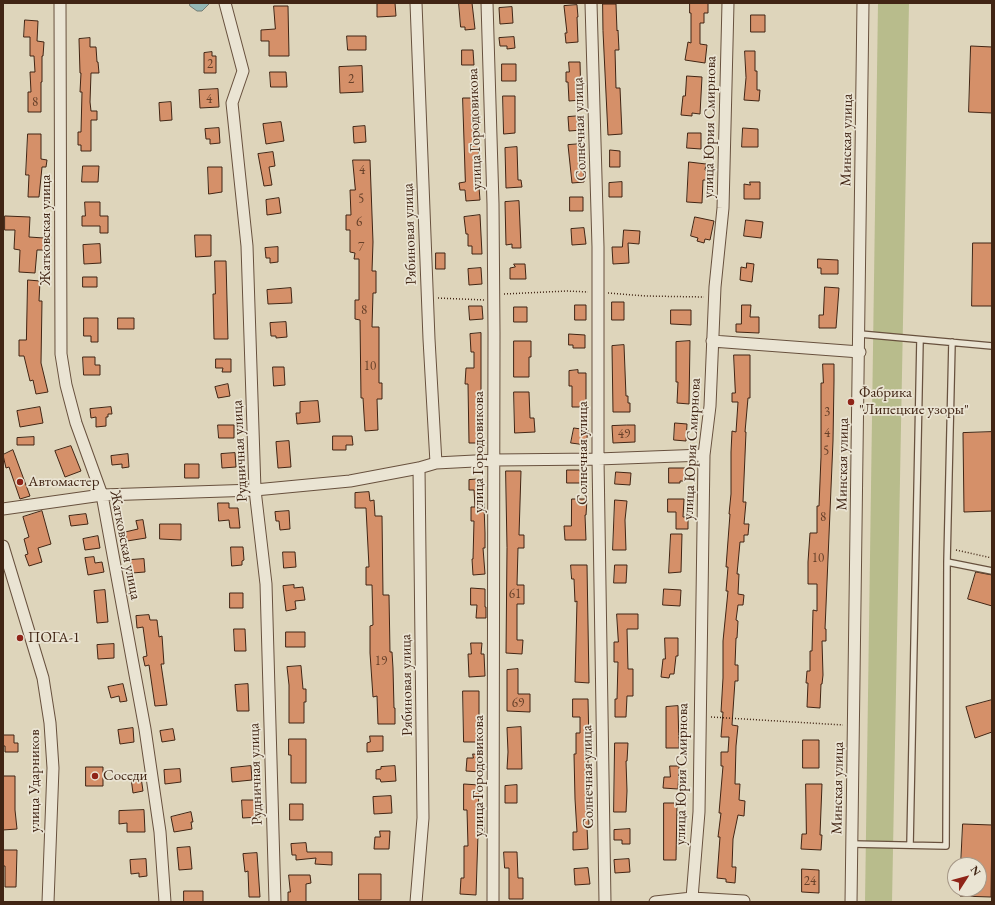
<!DOCTYPE html>
<html>
<head>
<meta charset="utf-8">
<style>
  body { margin:0 }
  #map { position:relative; width:995px; height:905px; overflow:hidden; background:#ded5bb; font-family:"EB Garamond",serif }
  canvas { display:block }
  .frame { position:absolute; inset:0; border:4px solid #412514; pointer-events:none }
  .north { position:absolute; left:947px; top:857px; width:40px; height:40px; box-sizing:border-box; background:#eae4d3; border:1px solid #a69887; border-radius:50%; rotate:54deg; font-size:11px; font-weight:700; line-height:16px; text-align:center; color:#412514 }
  .north::after { content:''; display:block; margin:auto; width:14px; height:18px; background:#8f2418; clip-path:polygon(50% 0,100% 100%,50% 72%,0 100%) }
</style>
</head>
<body>
<div id="map">
<canvas width="995" height="905"></canvas>
<div class="frame"></div>
<div class="north">N</div>
</div>
<script>
const context = document.querySelector('canvas').getContext('2d');
context.lineJoin = 'round';
function fillPath(path, color) { context.fillStyle = color; context.fill(path, 'evenodd'); }
function strokePath(path, color, width, dash) { context.strokeStyle = color; context.lineWidth = width; context.lineCap = dash ? 'butt' : 'round'; context.setLineDash(dash || []); context.stroke(path); }
function label(font, color, halo, rows, align = 'center') {
  context.font = font + ' "EB Garamond",serif'; context.lineWidth = 3.5; context.setLineDash([]); context.textBaseline = 'middle'; context.strokeStyle = halo; context.fillStyle = color; for (const [text, x, y, turn = 0] of rows) {
    context.save(); context.translate(x, y); context.rotate((+turn || 0) * Math.PI / 180); context.textAlign = isNaN(turn) ? turn : align; if (halo) context.strokeText(text, 0, 0); context.fillText(text, 0, 0); context.restore();
  }
}
fillPath(new Path2D(`
  M878,3H909L892,902H865Z`), '#b8bc8c');
const water = new Path2D(`
  M190,3H210L202,11H197L190,6Z`);
fillPath(water, '#94b8b5');
strokePath(water, '#737d75', 1);
const building = new Path2D(`
  M395,3L396,16L377,17V4Z
  M459,3H472L475,29L465,30V27H461Z
  M690,3H708V13H704V23H700V44L707,45L705,63L685,60L688,42L691,43V13H690Z
  M603,4H616L617,31L618,30L619,50H615L616,88H620L622,134L608,135L603,31Z
  M577,5L578,17H577L578,42L566,43L565,33H567L564,6Z
  M274,6H288L289,56H269V41H261V30L275,29Z
  M512,7L513,23L500,24L499,8Z
  M751,15H765V32H751Z
  M25,20L38,21L37,41L44,42L43,56H42V82H41V112H28V92H31L30,72H35L34,56H30V37H24Z
  M347,36H366V50H348Z
  M514,37L515,48L507,49V46H500L499,38Z
  M90,38V47H96L97,62H98L99,73H91L90,102L91,111H97V120H91V151H81V145H78V132H81L82,92H80L81,73H80L79,39Z
  M971,46L992,47V113L969,112Z
  M462,50H473L474,65H462Z
  M745,51H755V71H757V90H760L759,101L744,100L746,78Z
  M212,52V56H216V73H204V53Z
  M569,62H580L581,100L569,101L568,82H566V72H569Z
  M502,64H516V81H502Z
  M362,66L363,92L340,93L339,67Z
  M270,72H286L287,87H271Z
  M687,76L702,77L700,114L692,113V116L681,115L683,96H685Z
  M218,89L219,107L200,108L199,90Z
  M503,96H515V133L504,134Z
  M463,98H476V120L477,128H479L478,174L480,200L466,201L465,190H460L459,183L465,182Z
  M171,102L172,120L160,121L159,103Z
  M581,116L582,130L569,131L568,117Z
  M281,122L284,141L266,144L263,124Z
  M365,126L366,142L354,143L353,127Z
  M219,128L220,143L210,144V139H206L205,129Z
  M743,128L758,129V147H742Z
  M688,133H701V149L687,148Z
  M28,134H41V159L47,160L46,167H42L39,197H28L29,175H26Z
  M582,144L584,182L572,183L568,145Z
  M517,147L518,180H521L522,187L506,188L505,148Z
  M610,150L620,151V167H610Z
  M273,152L275,166L269,167L272,185L264,186L258,154Z
  M353,160H370L373,242L372,271H376V293H373L372,327H379V383H382V399H377L378,430L365,431L363,398H361L360,320L355,319V300H359V259H354L355,253L350,252V230H346V215H351L350,190H355Z
  M689,162L706,164L705,170L711,171V180H703L702,203L687,202Z
  M83,166H99L98,182H82Z
  M208,167H222V192L209,194Z
  M622,182V197H609V183Z
  M750,182H760V199H744V184L750,185Z
  M570,197H583V211H570Z
  M279,198L281,213L267,215L266,200Z
  M519,201L521,248H512V244L506,245L505,202Z
  M85,202H100V216H108V233H100V226H82V216H85Z
  M480,215L482,254H472V246H468V234H466L464,217Z
  M5,216L30,217L29,237L44,238V250H37L35,273L19,272L20,250L14,249L15,230H5Z
  M695,217L714,221L710,240L705,239L704,243L697,241L698,238L691,236Z
  M746,220L763,222L761,238L744,236Z
  M584,228L586,244L572,245L571,229Z
  M624,230L640,231L639,244L628,243L629,263L613,264L612,247H622Z
  M195,235H211V256L196,257Z
  M973,243H992V306H972Z
  M100,244L101,263L84,264L83,245Z
  M278,247V262L270,263V258H266L265,248Z
  M436,253H445V269H436Z
  M818,259L838,260V274H821V268H818Z
  M215,261H226L228,339H214L213,294H215Z
  M747,263L754,264L752,282L740,280L741,267L746,268Z
  M514,264H525L526,279H510V268L515,267Z
  M481,268L482,284L469,285L468,269Z
  M83,277H97V287H83Z
  M28,280L40,281L39,301H42L41,363L48,392L36,394L33,380L30,381L24,356H19V340H26Z
  M825,287L839,288L836,328H819V315H823Z
  M291,288L292,303L268,304L267,290Z
  M612,302H624V320H612Z
  M575,305H586V320H575Z
  M742,305H751L750,317H759V333L736,332V324H741Z
  M469,306H482L483,319L470,320Z
  M514,307H527V322H514Z
  M671,310H691V325L671,324Z
  M84,318H98V342H91V336H84Z
  M118,318H134V329H118Z
  M286,322L287,337L276,338V336H271L270,323Z
  M481,333V396L483,417V428H481V443H469L468,384H465L466,368H474V352H471L470,334Z
  M569,334L585,335V348H573V345H569Z
  M514,341H531V357H529V377H514Z
  M690,341L689,404L677,403L678,382H676V342Z
  M624,345L626,396H628V403H630V412H613L612,346Z
  M734,355H750V398H748L745,432H746L743,502H746L744,524H749L748,535H744V542H740L737,574H739L738,594L744,595L743,605H738L736,620L738,621L737,638H736L735,665H738V681H735L732,725L738,726L736,746L735,784H740L739,800L745,801L744,816L738,815L733,839L732,867H736L735,883L726,882V879L717,878L720,837H718L721,813H719L723,766H721V752H728L729,737H721L723,712H721L723,678V641L728,591H726L728,567H726L730,514H729L731,494V452L732,431L736,432L738,402H732V393H735Z
  M83,357H95V365H100V375H84Z
  M216,359H231V372H222L223,368H216Z
  M823,364H834V381L833,441L825,629H826V641H822L823,675L822,684H821L820,708L807,707L808,683H806L807,671H810V651H812L813,610L817,611V584H808V562L810,533H817V506H819L821,457V383H823Z
  M273,367H284L285,385L274,386Z
  M578,370V373H586V407H572V386H569V371Z
  M228,384L230,396L218,398L215,387Z
  M514,392H529L530,418H534L535,432L515,433Z
  M318,401L320,422L297,424L296,413H300V402Z
  M40,407L43,423L20,427L17,411Z
  M111,407L112,414H108V417H106V426L96,427V417L91,418L90,409Z
  M675,423L687,424L686,441L674,440Z
  M218,425H234V438H219Z
  M627,425H635V442L613,443L612,426Z
  M574,428L588,430L586,445L571,443Z
  M992,432V511L964,512L963,433Z
  M333,436H352L353,445H346V450H333Z
  M34,437V445H17V438Z
  M289,441L291,467L278,468L276,442Z
  M71,446L81,471L65,477L55,451Z
  M13,450L30,496L20,499L9,467L6,468L3,455Z
  M235,453L236,467L222,468L221,454Z
  M128,454L129,467L122,468V464L112,465L111,456Z
  M185,464H199V478H185Z
  M669,468H685V481H680V483H669Z
  M567,470H586L585,483H567Z
  M506,471H521L519,535H524V548H518L517,585H524V604H517V640H523L522,654L506,653L507,548Z
  M616,472L631,473L630,485L615,484Z
  M483,479L485,533V548H483L485,574L473,575L472,559H473L474,521H471V507H475L474,490H469V480Z
  M369,492L370,501L374,500L375,516H382L383,595H389L390,652H392L393,668L394,708H395V724H378L377,696L373,697L370,653V626L373,625L372,585H366V567H369L366,508H355V493Z
  M572,499H587L586,515H585L586,540H565L564,526H571Z
  M668,499H684L683,517H688V529H676V512H668Z
  M615,500L627,501L625,520L626,550H613Z
  M218,503H229V508H238L240,528H230L229,520L219,521Z
  M42,511L51,544L38,548L42,562L29,566L25,555L28,554L24,539L29,537L23,517Z
  M289,511L290,529L280,530L279,521H276L275,512Z
  M86,514L88,524L71,526L69,516Z
  M143,520L146,538L127,541L125,532L138,529L136,521Z
  M160,524H181V540L160,539Z
  M671,534H682L681,572L669,573Z
  M98,536L100,548L85,550L83,539Z
  M231,547H243L244,560L242,561V565L232,566Z
  M283,552H295L296,567L284,568Z
  M94,557L95,563L102,562L104,572L88,575L85,558Z
  M144,559L145,572L132,573L130,560Z
  M571,565H587L589,683L575,682L577,601L575,602L574,579H572Z
  M615,565H627L626,583H614Z
  M976,572L992,575V606L968,599Z
  M294,585V588L303,587L305,600L295,601L296,609L286,611L283,586Z
  M471,588L485,589V607H486V618H476L477,605H471Z
  M664,589L681,590L680,606L663,605Z
  M105,590L108,622L97,623L94,591Z
  M230,593H243V608H230Z
  M617,614H638V629H627L628,669H633V696H627L626,717H615V699H617L618,662H614V642H618Z
  M149,615L150,620H157L159,637L162,636L164,664H161L167,705L155,706L149,665L145,666L143,657L147,656L143,627L137,628L136,616Z
  M234,629H245L246,651H235Z
  M286,632H305V647H286Z
  M665,638H678V656H676L674,674H670L669,678L661,677L663,659H665Z
  M471,643H482L481,654H484L485,676L469,677L468,654H471Z
  M114,644V658L98,659L97,645Z
  M301,666L303,689H306V702H304V723H289V685L287,667Z
  M518,669V694H530V712L507,711V670Z
  M123,684L127,701L120,702L119,696L111,698L108,687Z
  M248,684L249,711H237L235,685Z
  M463,691H479V724H482V742H464Z
  M573,699H588L589,744H588V799L589,827H587L588,849L573,850V832H577L575,799L574,754H576V733H580V717H573Z
  M992,700V732L975,738L966,707Z
  M678,706L679,748H666V707Z
  M521,727L522,769H507L508,752L507,728Z
  M133,728L134,742L120,744L118,730Z
  M173,729L175,740L162,742L160,731Z
  M3,735H14V743H18V752H5V746H3Z
  M370,736H383V751L367,752V743L370,742Z
  M289,739H306V783H291V755H289Z
  M803,740H819V768H803Z
  M615,743H628L627,761H626L627,791L626,812H614Z
  M473,754L482,755L481,772L466,771L467,758H473Z
  M251,766L252,780L232,782L231,768Z
  M395,766L396,781L381,782L380,779H376V770L381,769V767Z
  M670,766H679L678,789L663,788L664,777H670Z
  M86,767H103V786H86Z
  M180,769L181,782L165,784L164,770Z
  M3,776H15V810L17,829L3,830Z
  M141,777L143,791L133,793L131,778Z
  M464,784L479,785L478,817H484V834H478L476,895L460,894L461,878H464V846H468L467,810H464Z
  M806,784H822L820,835H822L821,850L801,849L802,834H806Z
  M517,785V803H505V786Z
  M391,796L392,813L374,814L373,797Z
  M242,800H255L256,807H260V817L243,818Z
  M664,803H677L676,860H664Z
  M290,804H303V820H290Z
  M144,810L145,832H127V823L119,824V811Z
  M191,812L193,822H191L192,829L174,832L171,817Z
  M963,824L992,825L991,897L960,896V889H979V865H961Z
  M630,829V844H622V840H614V830Z
  M380,831H390L389,849H374L375,837H380Z
  M306,843L307,852H332V865L315,864L316,858L296,860V855H292L291,844Z
  M190,847L192,869L179,870L177,848Z
  M3,850H17L16,887H5V866H3Z
  M504,852H517L518,878H523V899H509V868H505Z
  M257,853L260,897H249L248,871L245,872L243,854Z
  M146,859L147,876L139,877V873L131,874L130,860Z
  M629,859L630,872L615,873L614,860Z
  M588,868L590,884L575,885L574,869Z
  M802,869L819,870V893L802,892Z
  M359,874H381V900H359Z
  M289,875H310L311,883L306,884V902H288V892H290Z
  M184,891H203V902H184Z`);
fillPath(building, '#d59069');
strokePath(building, '#412514', 1);
const service = new Path2D(`
  M860,334L992,346
  M952,342L947,562L992,571
  M852,844L946,846L947,562
  M910,845L920,340`);
const minor = new Path2D(`
  M60,3L61,354L66,385L76,423L102,495L145,729L160,832L165,902
  M225,3L243,71L232,103L247,246L255,490L266,584L275,902
  M416,3L429,339L436,463
  M487,3L493,204L494,333L493,902
  M591,3L598,247V459L605,902
  M712,341L860,352
  M3,509L102,495L255,490L350,481L419,468L436,463L494,460L598,459L704,455
  M3,546L43,678L50,723L53,768L48,902
  M692,898L699,812L704,455L710,406L715,287L723,208L728,3
  M416,902L423,818L419,468
  M655,902L692,898L744,901
  M851,902L863,3`);
strokePath(service, '#68513e', 8);
strokePath(minor, '#68513e', 13);
strokePath(new Path2D(`
  M608,293L646,296L704,297
  M504,294L567,291L588,292
  M438,298L484,300
  M956,550L992,558
  M711,717L843,725`), '#412514', 1.5, [1, 2]);
strokePath(service, '#eae4d3', 5.5);
strokePath(minor, '#eae4d3', 11);
for (const [x, y, r, color] of [
  [851,402,4,"#8f2418"],
  [20,482,4,"#8f2418"],
  [20,638,4,"#8f2418"],
  [95,776,4,"#8f2418"]
]) { const dot = new Path2D(); dot.arc(x, y, r, 0, 2 * Math.PI); context.fillStyle = color; context.fill(dot); strokePath(dot, '#eae4d3', 1.5); }
label('13px', '#664029', null, [
  ["2",210,64],
  ["2",351,79],
  ["4",209,99],
  ["8",35,102],
  ["4",362,170],
  ["5",361,199],
  ["6",359,222],
  ["7",361,247],
  ["8",364,310],
  ["10",370,366],
  ["3",827,412],
  ["4",827,433],
  ["49",624,434],
  ["5",826,451],
  ["8",823,517],
  ["10",818,558],
  ["61",515,594],
  ["19",381,661],
  ["69",518,703],
  ["24",810,881]
]);
label('15px', '#412514', '#eae4d3', [
  ["улица Юрия Смирнова",710,127,-89],
  ["улица Городовикова",475,129,-92],
  ["Солнечная улица",580,129,-92],
  ["Минская улица",847,140,-89],
  ["Жатковская улица",46,230,-90],
  ["Рябиновая улица",410,234,-92],
  ["улица Юрия Смирнова",692,449,-87],
  ["Рудничная улица",240,451,-93],
  ["улица Городовикова",479,452,-90],
  ["Солнечная улица",583,453,-90],
  ["Минская улица",843,464,-89],
  ["Жатковская улица",125,545,79],
  ["Рябиновая улица",407,685,-91],
  ["Рудничная улица",256,774,-92],
  ["улица Юрия Смирнова",682,774,-89],
  ["улица Городовикова",479,776,-90],
  ["Солнечная улица",588,777,-91],
  ["улица Ударников",35,781,-90],
  ["Минская улица",838,788,-89]
]);
label('15px', '#412514', '#eae4d3', [
  ["Фабрика",859,393],
  ["\"Липецкие узоры\"",859,410],
  ["Автомастер",28,482],
  ["ПОГА-1",28,638],
  ["Соседи",103,776]
], 'left');
</script>
</body>
</html>
